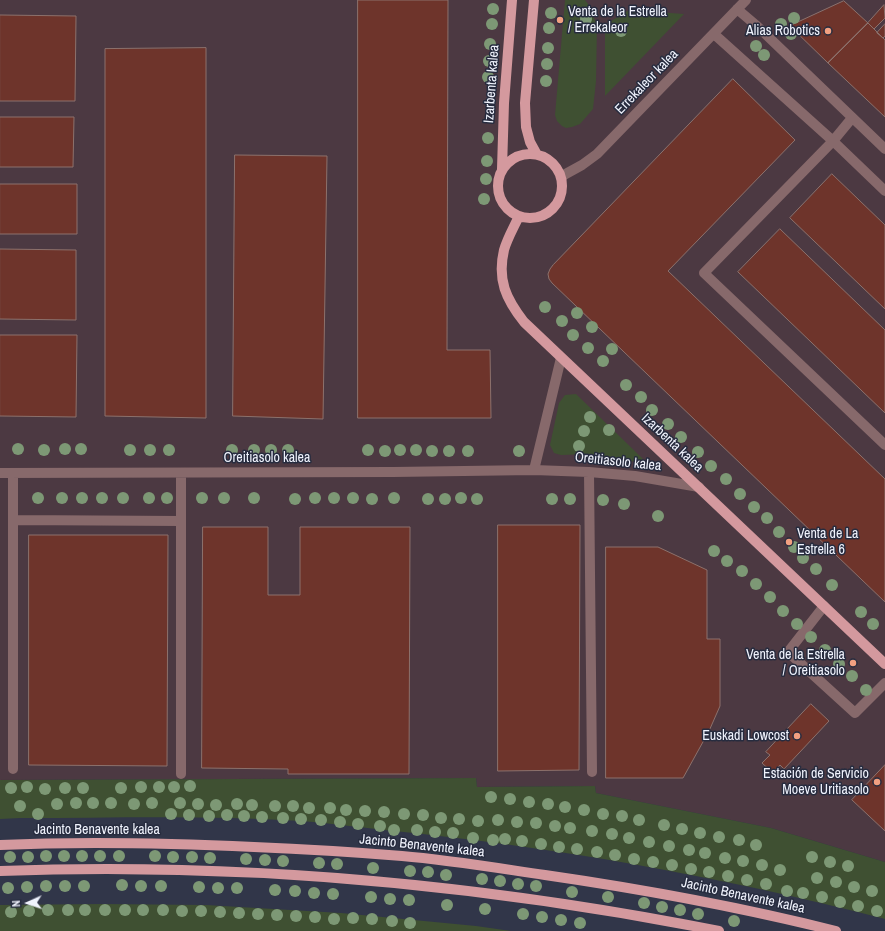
<!DOCTYPE html>
<html>
<head>
<meta charset="utf-8">
<style>
  body { margin:0 }
  #map { position:relative; width:885px; height:931px; overflow:hidden; background:#313649; font-family:"Archivo Narrow",sans-serif }
  canvas { display:block }
  .north { position:absolute; left:8px; top:883px; width:40px; height:40px; -webkit-text-stroke:3px #272c3f; paint-order:stroke; rotate:267deg; font-size:11px; font-weight:700; line-height:16px; text-align:center; color:#f0f3fd }
  .north::after { content:''; display:block; margin:auto; width:14px; height:18px; background:#f0f3fd; clip-path:polygon(50% 0,100% 100%,50% 72%,0 100%) }
</style>
</head>
<body>
<div id="map">
<canvas width="885" height="931"></canvas>
<div class="north">N</div>
</div>
<script>
const context = document.querySelector('canvas').getContext('2d');
context.lineJoin = 'round';
function fillPath(path, color) { context.fillStyle = color; context.fill(path, 'evenodd'); }
function strokePath(path, color, width, dash) { context.strokeStyle = color; context.lineWidth = width; context.lineCap = dash ? 'butt' : 'round'; context.setLineDash(dash || []); context.stroke(path); }
function label(font, color, halo, rows, align = 'center') {
  context.font = font + ' "Archivo Narrow",sans-serif'; context.lineWidth = 3; context.setLineDash([]); context.textBaseline = 'middle'; context.strokeStyle = halo; context.fillStyle = color; for (const [text, x, y, turn = 0] of rows) {
    context.save(); context.translate(x, y); context.rotate((+turn || 0) * Math.PI / 180); context.textAlign = isNaN(turn) ? turn : align; if (halo) context.strokeText(text, 0, 0); context.fillText(text, 0, 0); context.restore();
  }
}
fillPath(new Path2D(`
  M0,0H885V862L771,828L596,793L595,786L477,787L476,778L0,780Z`), '#4c3942');
fillPath(new Path2D(`
  M565,0H585L588,4L591,12L597,24L596,81L593,109L580,124L572,127L566,128L562,126L557,121L555,115Z
  M629,10L684,14L605,96V26L608,23Z
  M576,394L643,459L640,463L617,458L589,454L561,455L554,453L550,445L559,403L565,395Z
  M476,778L477,787L595,786L596,793L771,828L885,862V919C719,876 555,847 384,830C356,827 329,823 301,821C208,815 113,818 20,818L0,819V780Z
  M102,904L206,905L341,913L476,926L511,931H0V905Z`), '#3f5032');
const building = new Path2D(`
  M358,0H448L447,350H490L491,418H358Z
  M844,1L868,23L828,63L790,26Z
  M884,5L885,18L874,29L868,23Z
  M0,15L76,16L75,101H0Z
  M868,23L885,40V117L828,63Z
  M885,24V36L883,38L877,33Z
  M206,48V418L105,416V49Z
  M733,79L795,140L668,271L885,479V602L552,283L549,279L548,274L550,269L553,265Z
  M0,117H74L73,167H0Z
  M235,155L327,156L323,419L233,416Z
  M832,174L885,225V309L790,218Z
  M0,184H77V234H0Z
  M780,229L885,330V413L738,272Z
  M0,249L76,250V320L0,319Z
  M0,335H77L76,417L0,416Z
  M498,525H580L579,770L498,771Z
  M203,527H268V595H300V527H410L409,774H288V769L202,768Z
  M29,535H168L167,766L29,765Z
  M606,547H658L707,570V639H720V706L709,731L683,778H606Z
  M811,704L829,721L784,769L780,765L773,773L762,763L770,755L766,752Z
  M885,765V831L852,800Z`);
fillPath(building, '#6e342b');
strokePath(building, '#8c716c', 1);
strokePath(new Path2D(`
  M737,9L757,26L885,149
  M714,34L833,141L885,191
  M852,118L833,141L704,273L885,445
  M562,176L582,165L597,154L746,0
  M534,470L561,358
  M589,472L592,772
  M0,473L393,472L534,470L589,472L635,476L699,487
  M13,473V520L181,521V473
  M824,606L788,652L855,713L885,683
  M13,769V520
  M181,774V521`), '#87696b', 10);
strokePath(new Path2D(`
  M534,0L525,103L526,127L530,142L536,153
  M498 186a32 32 0 1 1 64 0a32 32 0 1 1-64 0Z
  M502,169L504,103L512,0
  M519,216C514,227 507,239 504,250C497,280 506,299 524,322L885,664
  M0,845C85,841 169,843 254,847C303,849 353,852 402,856C450,860 497,868 545,875C642,889 740,907 836,931
  M0,871C241,862 482,884 719,931`), '#d4999e', 10);
context.fillStyle = '#7d9875';
for (const [x, y] of [
  [493,9],
  [551,13],
  [794,18],
  [586,19],
  [492,24],
  [781,24],
  [549,28],
  [621,31],
  [791,34],
  [490,44],
  [756,46],
  [548,48],
  [764,55],
  [489,61],
  [547,64],
  [488,77],
  [546,81],
  [488,138],
  [487,161],
  [486,179],
  [484,199],
  [545,307],
  [577,313],
  [562,321],
  [592,327],
  [573,335],
  [588,348],
  [612,349],
  [603,361],
  [626,385],
  [641,397],
  [652,410],
  [590,417],
  [668,424],
  [609,430],
  [584,431],
  [681,437],
  [579,446],
  [18,449],
  [65,449],
  [81,449],
  [44,450],
  [130,450],
  [150,450],
  [169,450],
  [232,450],
  [254,450],
  [271,450],
  [288,450],
  [368,450],
  [400,450],
  [416,450],
  [385,451],
  [432,451],
  [449,451],
  [468,451],
  [519,451],
  [698,452],
  [711,466],
  [726,479],
  [740,494],
  [38,498],
  [62,498],
  [82,498],
  [102,498],
  [123,498],
  [149,498],
  [167,498],
  [202,498],
  [224,498],
  [254,498],
  [315,498],
  [334,498],
  [353,498],
  [394,498],
  [461,498],
  [295,499],
  [372,499],
  [428,499],
  [445,499],
  [477,499],
  [552,499],
  [570,499],
  [603,500],
  [624,504],
  [754,507],
  [658,516],
  [767,518],
  [779,532],
  [794,547],
  [714,551],
  [803,558],
  [727,561],
  [816,569],
  [742,571],
  [756,584],
  [832,585],
  [770,597],
  [783,611],
  [861,612],
  [797,624],
  [873,624],
  [811,637],
  [825,650],
  [839,664],
  [852,676],
  [866,690],
  [190,786],
  [27,787],
  [141,787],
  [159,787],
  [174,787],
  [11,788],
  [65,788],
  [83,788],
  [121,788],
  [45,789],
  [491,797],
  [510,799],
  [529,802],
  [76,803],
  [93,803],
  [111,803],
  [152,803],
  [180,803],
  [57,804],
  [134,804],
  [198,804],
  [237,804],
  [548,804],
  [216,805],
  [252,805],
  [20,806],
  [275,806],
  [293,806],
  [565,807],
  [309,808],
  [330,808],
  [346,810],
  [584,810],
  [365,811],
  [384,812],
  [38,814],
  [171,814],
  [404,814],
  [603,814],
  [189,815],
  [227,815],
  [423,815],
  [209,816],
  [244,816],
  [622,816],
  [262,817],
  [283,818],
  [441,818],
  [301,819],
  [459,819],
  [321,820],
  [498,820],
  [639,820],
  [478,821],
  [340,822],
  [517,822],
  [536,823],
  [358,824],
  [664,825],
  [380,826],
  [555,826],
  [570,828],
  [682,829],
  [394,830],
  [417,830],
  [592,831],
  [435,832],
  [453,833],
  [700,833],
  [612,834],
  [719,837],
  [473,838],
  [629,838],
  [505,839],
  [493,840],
  [739,840],
  [522,841],
  [649,842],
  [541,844],
  [756,845],
  [669,846],
  [559,847],
  [577,849],
  [689,850],
  [597,852],
  [705,853],
  [615,855],
  [46,856],
  [64,856],
  [82,856],
  [100,856],
  [119,856],
  [155,856],
  [10,857],
  [28,857],
  [173,857],
  [192,857],
  [812,857],
  [210,858],
  [725,858],
  [246,859],
  [634,859],
  [265,860],
  [283,861],
  [743,861],
  [653,862],
  [830,862],
  [319,863],
  [337,864],
  [672,865],
  [762,865],
  [848,866],
  [373,868],
  [691,869],
  [780,870],
  [410,871],
  [428,872],
  [709,872],
  [446,875],
  [728,876],
  [817,878],
  [482,879],
  [747,880],
  [500,881],
  [836,882],
  [518,884],
  [766,884],
  [122,885],
  [46,886],
  [65,886],
  [84,886],
  [141,886],
  [161,886],
  [536,886],
  [27,887],
  [199,887],
  [854,887],
  [8,888],
  [218,888],
  [237,888],
  [275,890],
  [295,891],
  [787,891],
  [872,891],
  [572,892],
  [314,893],
  [803,893],
  [333,894],
  [371,897],
  [608,897],
  [822,897],
  [390,899],
  [409,900],
  [840,902],
  [644,903],
  [447,905],
  [858,906],
  [662,907],
  [485,909],
  [48,910],
  [68,910],
  [85,910],
  [105,910],
  [125,910],
  [143,910],
  [163,910],
  [680,910],
  [29,911],
  [182,911],
  [201,911],
  [877,911],
  [11,912],
  [220,912],
  [239,913],
  [258,914],
  [523,914],
  [698,914],
  [277,915],
  [296,916],
  [315,917],
  [542,917],
  [353,918],
  [334,919],
  [372,919],
  [561,920],
  [392,921],
  [734,921],
  [410,923],
  [580,923]
]) { context.beginPath(); context.arc(x, y, 6, 0, 2 * Math.PI); context.fill(); }
for (const [x, y, r, color] of [
  [560,20,4,"#f2a081"],
  [828,31,4,"#f2a081"],
  [789,542,4,"#f2a081"],
  [853,663,4,"#f2a081"],
  [797,736,4,"#f2a081"],
  [877,782,4,"#f2a081"]
]) { const dot = new Path2D(); dot.arc(x, y, r, 0, 2 * Math.PI); context.fillStyle = color; context.fill(dot); strokePath(dot, '#272c3f', 1.5); }
label('14px', '#f0f3fd', '#272c3f', [
  ["Venta de la Estrella",568,12,"left"],
  ["/ Errekaleor",568,28,"left"],
  ["Alias Robotics",820,31],
  ["Venta de La",797,534,"left"],
  ["Estrella 6",797,550,"left"],
  ["Venta de la Estrella",845,655],
  ["/ Oreitiasolo",845,671],
  ["Euskadi Lowcost",789,736],
  ["Estación de Servicio",869,774],
  ["Moeve Uritiasolo",869,790]
], 'right');
label('14px', '#f0f3fd', '#272c3f', [
  ["Errekaleor kalea",647,82,-46],
  ["Izarbenta kalea",492,84,-86],
  ["Izarbenta kalea",672,443,43],
  ["Oreitiasolo kalea",267,458],
  ["Oreitiasolo kalea",618,462,6],
  ["Jacinto Benavente kalea",97,830],
  ["Jacinto Benavente kalea",422,846,6],
  ["Jacinto Benavente kalea",743,896,12]
]);
</script>
</body>
</html>
